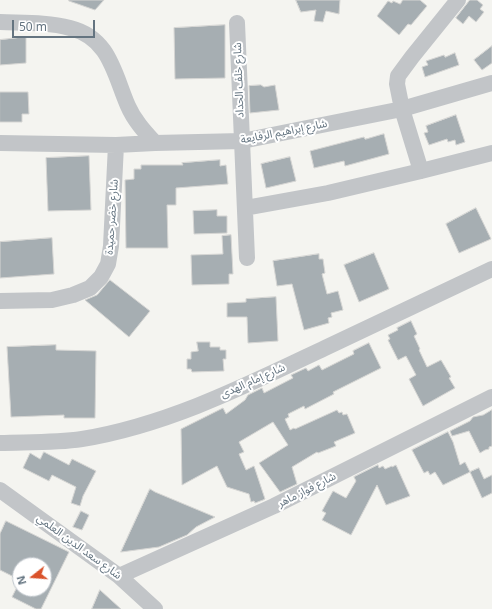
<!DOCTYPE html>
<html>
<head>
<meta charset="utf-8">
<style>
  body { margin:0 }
  #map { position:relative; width:492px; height:609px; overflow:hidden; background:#f4f4f0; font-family:"Noto Sans",sans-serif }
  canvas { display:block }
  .north { position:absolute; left:12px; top:557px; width:40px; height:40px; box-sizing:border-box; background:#fff; border:1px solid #c1c7cc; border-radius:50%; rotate:253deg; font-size:11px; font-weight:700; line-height:16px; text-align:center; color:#647480 }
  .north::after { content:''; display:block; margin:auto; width:14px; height:18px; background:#da522a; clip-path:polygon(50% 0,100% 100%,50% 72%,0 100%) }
  .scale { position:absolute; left:12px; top:20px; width:83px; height:18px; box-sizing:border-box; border:2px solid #647480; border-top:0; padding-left:5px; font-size:12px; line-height:14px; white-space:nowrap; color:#647480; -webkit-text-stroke:3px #fff; paint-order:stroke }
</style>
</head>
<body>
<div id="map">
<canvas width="492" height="609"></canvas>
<div class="north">N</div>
<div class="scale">50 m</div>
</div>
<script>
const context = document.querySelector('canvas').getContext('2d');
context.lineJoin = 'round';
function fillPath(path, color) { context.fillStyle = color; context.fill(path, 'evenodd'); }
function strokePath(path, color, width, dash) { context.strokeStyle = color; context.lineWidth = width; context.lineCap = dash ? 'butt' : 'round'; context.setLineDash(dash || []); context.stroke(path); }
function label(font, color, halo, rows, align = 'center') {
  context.font = font + ' "Noto Sans","Noto Sans Arabic",sans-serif'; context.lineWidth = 4; context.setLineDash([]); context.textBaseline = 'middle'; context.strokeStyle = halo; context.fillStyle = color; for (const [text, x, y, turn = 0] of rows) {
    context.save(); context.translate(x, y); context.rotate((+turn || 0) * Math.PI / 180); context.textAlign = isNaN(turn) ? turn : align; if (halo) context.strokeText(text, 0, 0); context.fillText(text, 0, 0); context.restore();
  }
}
const building = new Path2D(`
  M69,0H104L95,10L69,1Z
  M296,0H340L339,14L326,11L323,22L314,21L316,10L301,12Z
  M403,0H420L427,6L411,25L408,24L399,35L377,16L388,1L392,3L393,1L400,4Z
  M470,0H477L483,5L480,9L484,12L476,22L469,16L463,24L456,18Z
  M225,25V78L175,79L174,28Z
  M26,37V63L0,65V40Z
  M492,46V63L482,70L474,60Z
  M455,53L459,65L425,77L422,67L428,65L426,61L444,55L445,57Z
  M261,85L264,87L275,85L279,110L250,113L249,86Z
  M0,92H28L29,114H22V122H0Z
  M456,115L465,142L456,145L455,140L448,142L447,139L429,145L424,133L428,132L426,126Z
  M384,134L389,154L345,166L344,161L314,168L310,151L364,137L365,139Z
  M89,156L91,210L48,211L46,158Z
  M290,157L296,181L266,188L261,164Z
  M220,160V166L226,165L228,184L176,188V205H167L168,248H126L125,180L134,179V169H141V165H183L182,163Z
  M476,208L491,239L459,253L446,224Z
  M217,210V216H227V233L194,234L193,211Z
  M231,235L233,274H229V284L192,285L191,255L223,254L222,236Z
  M52,238L54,274L0,278V242Z
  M374,253L389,289L359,302L344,265Z
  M319,254V259H323L325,273L322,274L327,294L338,291L343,310L331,313L332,317L328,318L329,323L304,330L292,284L277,286L273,261Z
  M110,280L150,311L129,337L85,300L97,295Z
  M276,297L278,341L248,343L247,317H227V303L246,302V299Z
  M411,321L417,334L414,336L420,349L419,350L427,367L441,360L451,377L449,378L455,388L423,406L409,379L416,375L406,356L398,360L388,340L390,339L388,335L398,330L397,328Z
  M197,342H210V347H220V350H226V359H223L224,371L192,372L191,369H187V359H191V352L198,351Z
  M369,343L381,368L333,392L334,394L305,409L304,406L288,414L289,417L285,419L290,430L294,428L295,429L337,410L339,413L342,412L343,415L347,414L355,433L334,442L336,446L318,453L317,452L292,467L297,484L280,492L259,463L288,445L273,422L239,442L244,452L239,454L246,470L254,466L265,499L263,500L255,503L254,501L251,502L249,494L227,487L217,466L182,485L181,429L223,408L226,414L245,400L248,395L262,388L264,393L293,378L291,375L306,368L308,371L319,365L322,370L354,354L353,351Z
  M56,345V350L96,351L95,418H64V415L11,417L7,347Z
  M492,410V446L489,447V449L485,450L480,453L469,431L452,436L450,431L470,421L473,417L483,415Z
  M448,432L453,442L460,465L465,462L470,472L443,485L435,472L430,475L428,471L424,473L412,450Z
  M44,452L69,465L72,459L96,471L83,496L80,506L71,503L76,487L52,475L49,481L23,468L30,453L40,459Z
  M378,465L379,468L383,466L385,469L392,466V467L396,465L410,496L386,505L377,485L351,535L322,520L326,513L322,511L333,491L346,498L356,481L354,477Z
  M479,468L484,479L492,475V493L482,498L470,472Z
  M150,489L155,492L215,517L196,527L187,535L159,547L121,552Z
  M81,511L89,515L82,530L73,527Z
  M6,521L69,552L41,609H36L12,597L16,589H44V565H20V580L0,570V534Z
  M100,590L121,609H92Z`);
fillPath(building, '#a6aeb2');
strokePath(building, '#d5d5d3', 1);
strokePath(new Path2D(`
  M0,22C24,23 47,22 70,28C110,38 114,74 128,106C134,120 144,131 155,143
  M237,23L247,258
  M0,143L116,145L155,143L242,141L402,109L492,83
  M421,171L402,109L397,84L398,76L412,57L458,0
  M245,208L328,193L421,171L492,153
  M0,301L52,300L73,295L90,288L101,277L108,264L111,246L116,145
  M0,443C27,442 55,443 82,439C168,425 247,385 325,348C380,322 436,296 492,269
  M0,490L119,576L155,609
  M119,576L274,506L492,397`), '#c2c5c8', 16);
label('11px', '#647480', '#fff', [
  ["شارع خلف الحداد",239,80,-92],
  ["شارع إبراهيم الرفايعة",284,132,-11],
  ["شارع خضر حميدة",112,217,-86],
  ["شارع إمام الهدى",253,381,-24],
  ["شارع فواز ماهر",307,490,-27],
  ["شارع سعد الدين العلمي",79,547,36]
]);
</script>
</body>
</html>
